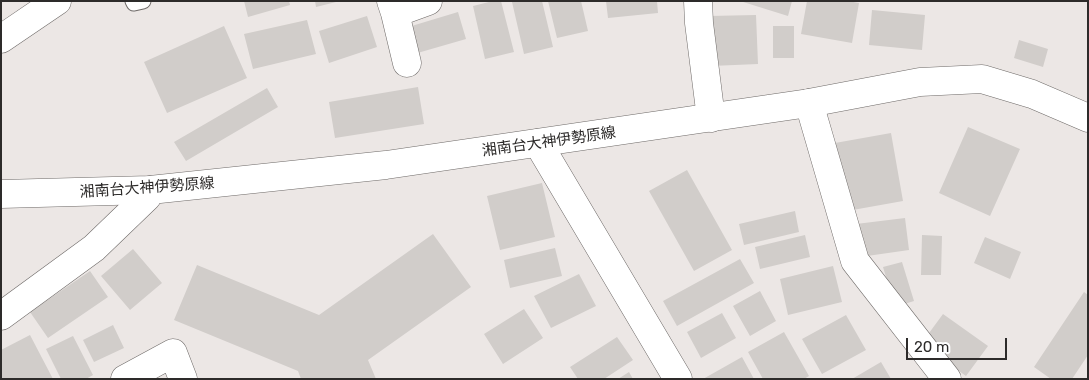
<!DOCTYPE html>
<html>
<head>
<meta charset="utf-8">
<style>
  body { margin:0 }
  #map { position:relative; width:1089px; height:380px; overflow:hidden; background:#ece7e5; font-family:Rubik,sans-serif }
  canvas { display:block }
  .frame { position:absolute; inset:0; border:2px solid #2d2b2a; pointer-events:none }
  .scale { position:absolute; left:906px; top:338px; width:101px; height:22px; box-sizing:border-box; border:2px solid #2d2b2a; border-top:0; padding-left:6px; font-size:15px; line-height:18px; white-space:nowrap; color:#2d2b2a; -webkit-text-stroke:4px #fff; paint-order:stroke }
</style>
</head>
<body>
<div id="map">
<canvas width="1089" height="380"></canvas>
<div class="frame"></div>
<div class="scale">20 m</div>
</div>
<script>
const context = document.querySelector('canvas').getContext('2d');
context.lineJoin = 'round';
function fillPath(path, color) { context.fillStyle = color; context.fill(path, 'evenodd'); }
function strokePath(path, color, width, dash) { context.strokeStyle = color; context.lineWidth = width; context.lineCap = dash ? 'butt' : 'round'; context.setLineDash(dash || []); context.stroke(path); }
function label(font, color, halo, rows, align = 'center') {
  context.font = font + ' Rubik,"Noto Sans JP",sans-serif'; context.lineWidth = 4.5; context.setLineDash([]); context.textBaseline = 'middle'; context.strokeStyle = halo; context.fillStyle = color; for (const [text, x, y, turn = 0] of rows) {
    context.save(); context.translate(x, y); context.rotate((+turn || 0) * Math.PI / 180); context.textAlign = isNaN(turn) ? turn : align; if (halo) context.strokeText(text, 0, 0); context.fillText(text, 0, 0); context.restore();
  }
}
fillPath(new Path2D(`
  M244,1H289L290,5L248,17Z
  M315,1H336V2L316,7Z
  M493,1H501L514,52L485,59L473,6Z
  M516,1H542L553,47L524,54L512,2Z
  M548,1H581L588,31L557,38Z
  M606,1H657L658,13L608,18Z
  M740,1H792L788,16Z
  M807,1H848L859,3L852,43L801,34Z
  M872,10L925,15L922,50L869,45Z
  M458,12L466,39L414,54L405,28Z
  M756,15L758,64L711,66L709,16Z
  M367,16L377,47L329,63L319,31Z
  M307,20L316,54L253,69L244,34Z
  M224,26L247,78L167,113L144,62Z
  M773,26H794V58H773Z
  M1019,40L1048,49L1043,67L1014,58Z
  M418,87L424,124L335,138L329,102Z
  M267,88L278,107L186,161L174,142Z
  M968,127L1020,149L990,216L939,193Z
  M891,133L903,201L847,211L835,143Z
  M687,170L732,250L694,271L649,191Z
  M542,183L555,237L500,250L487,196Z
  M795,211L799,232L744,245L739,224Z
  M905,218L909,250L860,257L856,224Z
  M433,234L471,287L368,360L376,379H301L298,371L174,320L197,265L319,315Z
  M805,235L810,257L760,269L755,247Z
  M922,235L942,236L941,275H921Z
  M985,237L1021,252L1010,279L974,263Z
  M555,248L562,276L510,288L504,260Z
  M133,249L162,283L130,310L101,276Z
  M740,259L754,283L677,326L663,301Z
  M902,262L914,301L895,307L883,267Z
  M833,266L842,302L788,315L780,279Z
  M90,271L108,297L48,338L30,312Z
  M579,274L596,306L551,328L534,296Z
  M760,291L776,321L750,336L733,306Z
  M1084,292L1088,295V355L1072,379H1051L1034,367Z
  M524,309L543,338L503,364L484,334Z
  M722,313L736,338L701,358L687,332Z
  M943,314L988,346L966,376L921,344Z
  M846,315L866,350L822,374L802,339Z
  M113,325L124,348L94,362L83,340Z
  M784,332L809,376L804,379H763L748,352Z
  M30,335L53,379H1V350Z
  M73,336L93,375L86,379H61L46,349Z
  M617,337L633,360L604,379H578L570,367Z
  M742,357L754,379H703Z
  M881,362L891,379H852Z
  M629,372L633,379H618Z`), '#d1cdca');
const service = new Path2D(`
  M133,1L134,3L143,1`);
const minor = new Path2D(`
  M391,1L395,13L407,63
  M698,1L699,23L711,118
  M395,13L428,1
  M1,39L57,1
  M809,103L855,261L947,379
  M538,143L678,379
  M1,316L94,248L147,197L150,190
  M125,379L173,353L183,379`);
const secondary = new Path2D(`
  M1,194L150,190L386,165L809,103L920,82L982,79L1032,94L1088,118`);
strokePath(service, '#6e6a68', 17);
strokePath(minor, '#6e6a68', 29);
strokePath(secondary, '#6e6a68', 29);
strokePath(service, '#fff', 15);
strokePath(minor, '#fff', 28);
strokePath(secondary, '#fff', 28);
label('15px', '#2d2b2a', '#fff', [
  ["湘南台大神伊勢原線",549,142,-8],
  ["湘南台大神伊勢原線",147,188,-4]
]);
</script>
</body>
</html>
